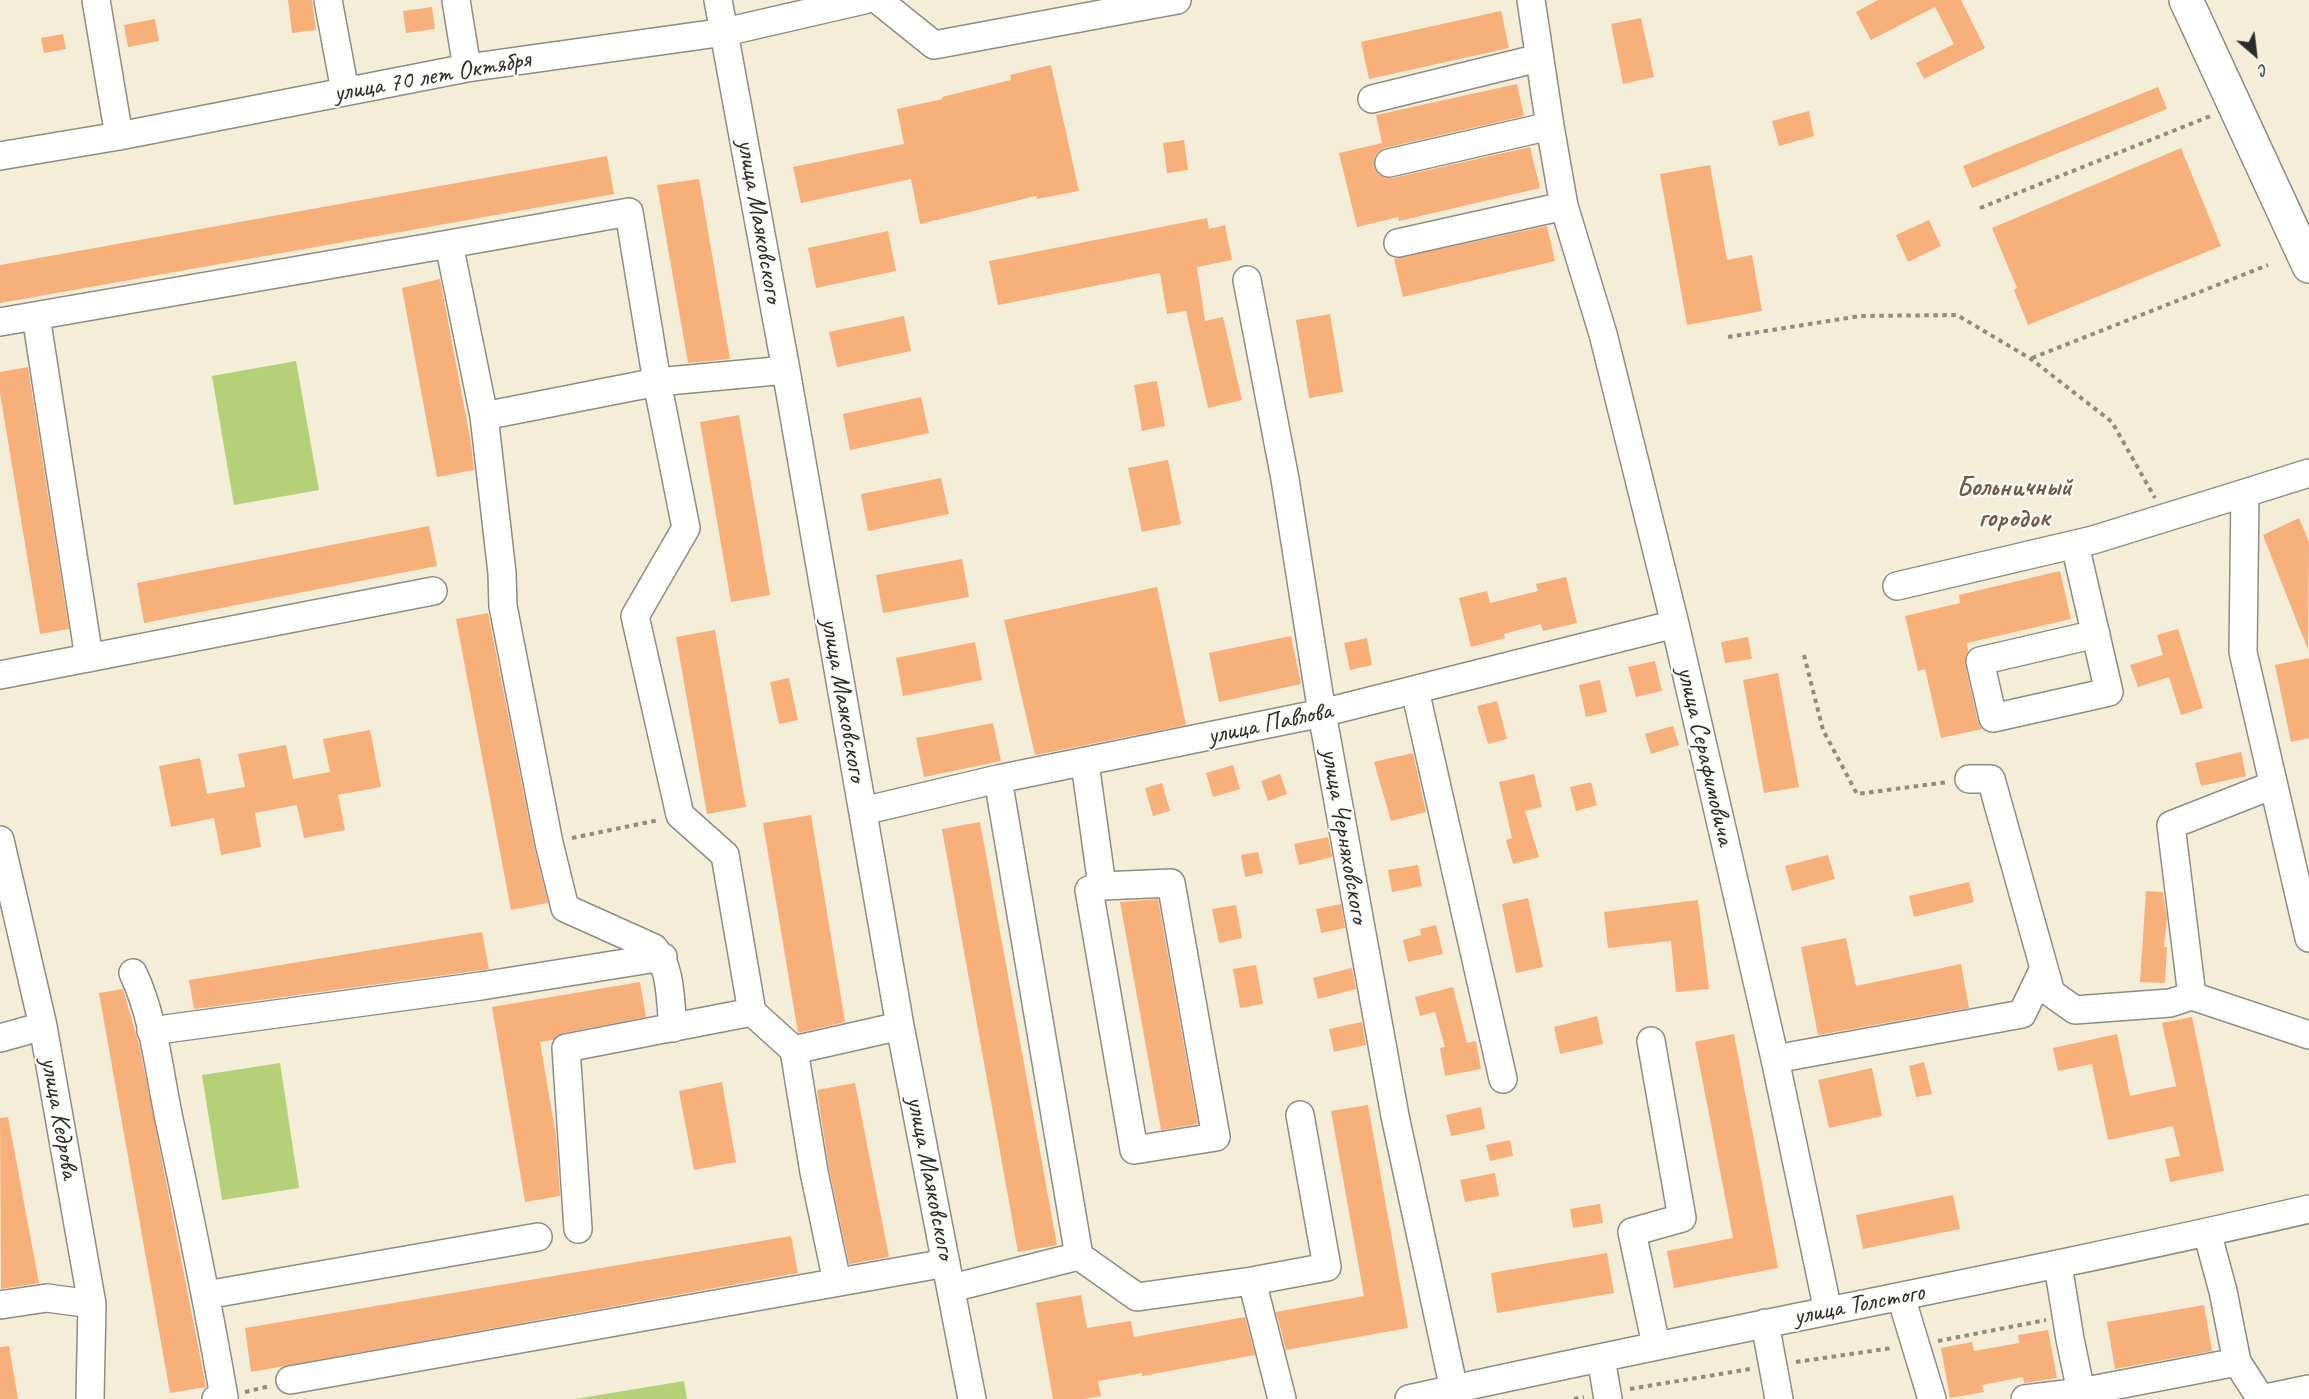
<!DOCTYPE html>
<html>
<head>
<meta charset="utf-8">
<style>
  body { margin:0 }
  #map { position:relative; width:2309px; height:1399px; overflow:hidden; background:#f4edd8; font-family:Caveat,sans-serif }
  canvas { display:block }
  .north { position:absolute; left:2225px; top:24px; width:60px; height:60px; -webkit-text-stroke:4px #fdfcf7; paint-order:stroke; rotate:152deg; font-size:16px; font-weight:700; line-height:24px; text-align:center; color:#2b2b2b }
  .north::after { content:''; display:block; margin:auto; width:21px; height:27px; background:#2b2b2b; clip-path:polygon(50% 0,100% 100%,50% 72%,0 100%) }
</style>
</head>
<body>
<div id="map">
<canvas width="2309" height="1399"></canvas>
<div class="north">С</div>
</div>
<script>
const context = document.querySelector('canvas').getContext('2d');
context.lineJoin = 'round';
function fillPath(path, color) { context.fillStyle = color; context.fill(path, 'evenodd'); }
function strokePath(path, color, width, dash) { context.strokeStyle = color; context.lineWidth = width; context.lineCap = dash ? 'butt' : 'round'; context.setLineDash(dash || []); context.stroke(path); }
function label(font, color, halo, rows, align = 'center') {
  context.font = font + ' Caveat,sans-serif'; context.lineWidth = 4.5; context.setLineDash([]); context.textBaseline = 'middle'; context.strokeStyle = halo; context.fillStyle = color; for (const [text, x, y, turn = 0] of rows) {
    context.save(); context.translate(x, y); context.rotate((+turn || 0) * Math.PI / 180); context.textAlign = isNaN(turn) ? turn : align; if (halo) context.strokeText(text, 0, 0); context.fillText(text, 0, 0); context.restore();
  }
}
fillPath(new Path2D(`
  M296,361L319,490L234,505L212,376Z
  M280,1063L299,1188L222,1200L202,1075Z
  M684,1381L687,1399H575Z`), '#b5d178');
fillPath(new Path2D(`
  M288,0H312L316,30L292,33Z
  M1878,0H1961L1985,48L1924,79L1916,63L1954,44L1935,7L1871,40L1856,12Z
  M432,7L435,29L406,33L403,11Z
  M1501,11L1509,48L1369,79L1361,42Z
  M1641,18L1654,77L1623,84L1611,24Z
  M155,19L159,41L128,47L124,25Z
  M63,34L66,49L44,53L41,38Z
  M1051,65L1079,191L1037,199L1036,196L920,224L911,179L801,203L793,167L904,144L897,109L943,99L942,97L1011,80L1010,75Z
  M1517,84L1524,116L1385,148L1378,152L1374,158V166L1378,174L1385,178H1393L1530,147L1540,188L1399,221L1398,217L1357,227L1339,153L1382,143L1376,115Z
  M2158,87L2167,109L1972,188L1963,166Z
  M1809,111L1814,136L1779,146L1772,121Z
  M1184,140L1188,170L1167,173L1163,143Z
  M2181,148L2221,246L2028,325L2014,290L2017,288L1992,228Z
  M607,156L614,194L0,303V265Z
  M1710,165L1727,260L1752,255L1762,311L1687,325L1660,174Z
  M699,179L730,359L688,363L657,185Z
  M1207,218L1209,229L1225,225L1232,260L1197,267L1205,321L1223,317L1242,400L1208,408L1186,311L1167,314L1160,273L998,305L989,261Z
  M1929,220L1941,246L1908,262L1896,235Z
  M1547,226L1555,261L1403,297L1394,259Z
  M888,231L896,271L816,288L808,248Z
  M440,279L471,443L474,470L437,477L402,288Z
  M1330,314L1343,392L1309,398L1296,320Z
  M904,316L911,351L837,367L829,332Z
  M28,367L69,629L40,634L0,393V372Z
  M1157,381L1165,426L1142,431L1134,385Z
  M921,397L929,433L850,450L843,414Z
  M739,415L770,595L731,602L700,422Z
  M1168,460L1181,524L1142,532L1128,468Z
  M941,478L949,514L868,531L861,494Z
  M2299,518L2309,542L2308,650L2263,535Z
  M429,526L437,566L144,623L137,583Z
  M962,559L969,597L883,613L876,575Z
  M2060,571L2071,619L1967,643L1968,651L1965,657V664L1978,722L1982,729L1941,738L1925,669L1918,671L1905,616L1960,603L1959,595Z
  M1566,577L1577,623L1543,631L1541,624L1504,634L1505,638L1471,647L1459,598L1487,591L1490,603L1538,591L1536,584Z
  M1157,587L1186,725L1035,755L1004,620Z
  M488,613L534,846L548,903L511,910L456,619Z
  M2178,629L2203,708L2181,715L2169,677L2138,687L2130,665L2163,655L2157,635Z
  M715,630L746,807L707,814L676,637Z
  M1291,636L1301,684L1219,702L1209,653Z
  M1748,637L1752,659L1725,663L1721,642Z
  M1367,638L1372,665L1350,670L1344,643Z
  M975,642L982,680L903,696L896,658Z
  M2309,658V738L2291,742L2275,665Z
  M1655,661L1662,691L1636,697L1628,667Z
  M1778,673L1799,787L1764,793L1743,680Z
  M789,678L798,720L779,724L770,682Z
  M1600,680L1607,712L1586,717L1579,685Z
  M1497,701L1507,739L1488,744L1477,706Z
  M993,723L1001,761L924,777L916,738Z
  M1673,726L1679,745L1651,754L1645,734Z
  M370,730L381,787L338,795L345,830L304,838L297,805L255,813L261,847L221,855L214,818L171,827L159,766L200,758L207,794L245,787L238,754L286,745L293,779L330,772L323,739Z
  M2241,752L2246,776L2201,786L2195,763Z
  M1413,753L1426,812L1391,821L1374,762Z
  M1233,765L1240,789L1213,797L1206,773Z
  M1280,774L1287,794L1268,801L1261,781Z
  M1534,774L1542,807L1525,811L1539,857L1513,864L1506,840L1512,838L1499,782Z
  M1591,782L1597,805L1576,811L1570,787Z
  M1162,783L1170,811L1153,816L1145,788Z
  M811,815L845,1022L798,1033L763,823Z
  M980,822L1057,1245L1018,1252L942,829Z
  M1328,837L1332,857L1299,865L1294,844Z
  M1258,852L1263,873L1245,877L1241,855Z
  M1828,855L1835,879L1792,891L1785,866Z
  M1418,865L1422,886L1392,892L1388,870Z
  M1969,882L1974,902L1914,917L1909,896Z
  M2146,891L2163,892L2167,918L2164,947H2167L2165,983L2140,982Z
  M1528,898L1543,967L1516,973L1502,904Z
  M1158,899L1198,1124L1161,1130L1120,902Z
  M1698,900L1709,989L1676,992L1671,941L1608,948L1604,912Z
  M1341,904L1345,928L1321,933L1316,909Z
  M1236,905L1242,938L1219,943L1212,909Z
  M1436,925L1443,954L1408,962L1403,940L1421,935L1420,929Z
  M482,932L489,969L194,1009L189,980Z
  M1846,938L1856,986L1961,964L1969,1008L1818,1035L1801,947Z
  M1256,965L1263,1004L1240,1008L1233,969Z
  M1352,968L1356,989L1318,999L1313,978Z
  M640,982L646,1017L563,1033L553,1040L540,1042L556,1136L560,1196L525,1202L492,1007Z
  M1453,987L1467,1043L1476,1041L1481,1069L1445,1076L1440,1048L1445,1047L1435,1012L1420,1016L1415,997Z
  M123,989L140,1048L206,1387L170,1393L99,993Z
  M1597,1016L1603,1044L1560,1054L1554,1027Z
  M2192,1017L2224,1171L2170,1182L2165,1159L2180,1156L2173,1126L2108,1140L2092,1064L2058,1071L2053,1048L2117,1034L2130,1096L2176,1086L2162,1023Z
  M1362,1022L1366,1045L1334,1052L1329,1029Z
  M1734,1034L1778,1268L1674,1288L1667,1251L1733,1238L1695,1042Z
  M1924,1062L1932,1094L1916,1097L1909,1066Z
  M1872,1068L1882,1116L1829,1128L1818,1080Z
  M722,1082L736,1162L694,1170L679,1091Z
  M855,1083L889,1257L849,1264L829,1169L817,1090Z
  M1368,1105L1408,1328L1286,1350L1276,1312L1364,1296L1331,1111Z
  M1481,1107L1485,1129L1451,1136L1446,1115Z
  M8,1117L39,1283L1,1289L0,1118Z
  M1510,1140L1513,1156L1490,1161L1486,1145Z
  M1495,1173L1499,1196L1465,1202L1460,1180Z
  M1953,1195L1960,1229L1863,1249L1856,1215Z
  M1600,1204L1603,1223L1573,1228L1570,1209Z
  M791,1236L798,1273L251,1372L245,1328Z
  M1607,1253L1614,1293L1497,1313L1491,1273Z
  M1081,1295L1087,1328L1131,1321L1134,1337L1245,1317L1255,1355L1142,1376V1373L1098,1381L1101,1396L1084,1399H1053L1036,1303Z
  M2204,1305L2212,1351L2115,1369L2107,1322Z
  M2048,1330L2057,1378L2024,1383L2023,1377L1982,1385L1984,1392L1950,1398L1941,1348L1972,1342L1974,1351L2019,1343L2018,1335Z
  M9,1346L18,1399H0V1347Z`), '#f8b07b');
const minor = new Path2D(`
  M96,0L119,136
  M328,0L345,91
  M456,0L467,68
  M718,0L786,370L900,1026L972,1399
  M878,0L934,45L1177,0
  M1531,0L1550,126L1564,206L1603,334L1675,624L1775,1059L1828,1311
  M1372,99L1539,58
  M0,156L119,136L467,68L725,32L864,0
  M1389,163L1550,126
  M1398,243L1564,206
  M1247,280L1285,479L1322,713L1395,1116L1456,1399
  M36,316L89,658
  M0,322L449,244
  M786,370L657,382L686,528L635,616L680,815L725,855L752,1012L794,1050L814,1172L837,1282
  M484,416L657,382L629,212L449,244L484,416L502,573L503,606L549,843L565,908L654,948C672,968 670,1002 673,1028
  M2309,473L2245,493L2243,652L2309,938
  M2075,545L2109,692L1993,718L1980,661L2096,634
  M1897,586L2093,540L2245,493
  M0,675L433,591
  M1415,690L1503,1079
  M1085,763L1102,886L1089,890L1134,1150L1216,1137L1171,883L1102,886
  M998,779L1079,1256
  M1969,779H1991L2051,993L2075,1010L2170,1003L2192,996
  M2273,785L2171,825L2192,996L2309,1035
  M863,811L998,779L1322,713L1675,624
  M0,840L43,1026L92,1304L90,1399
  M133,973C154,1017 159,1071 169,1119C189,1212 208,1304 224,1397L216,1399
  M151,1031L481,986L663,957
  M0,1038L43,1026
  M1651,1041L1682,1218L1632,1232L1656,1345
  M794,1050L900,1026
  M1775,1059L2022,1014L2044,968
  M578,1229L566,1048L752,1012
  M2207,1232L2223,1291L2237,1362L2261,1399
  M2058,1265L2070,1339L2081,1392
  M1252,1281L1282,1399
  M952,1288L1079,1256L1137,1297L1252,1281L1327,1267L1300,1115
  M206,1295L538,1237
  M1901,1297L1932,1399
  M0,1305L47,1298L92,1304
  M1765,1323L1779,1399
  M1601,1358L1608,1399
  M290,1380L946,1263
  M1409,1399C1708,1332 2010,1278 2309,1209
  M2025,1399L2081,1392L2237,1362
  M2261,1399L2309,1389`);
const major = new Path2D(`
  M2186,0L2309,266`);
strokePath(minor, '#908c82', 30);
strokePath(major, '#908c82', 36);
strokePath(new Path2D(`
  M1980,208L2213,115
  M1728,337L1860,316L1957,315L2031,359L2112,422L2155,498
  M2032,358L2268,265
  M1804,655L1823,730L1857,794L1948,782
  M572,838L659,820
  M1938,1341L2046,1320
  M1796,1362L1892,1348
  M1630,1389L1750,1369
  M245,1392L270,1386
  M1574,1399L1584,1397`), '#908c82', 4, [4.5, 4.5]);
strokePath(minor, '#fff', 27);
strokePath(major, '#fff', 33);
label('26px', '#2b2b2b', '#fdfcf7', [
  ["улица 70 лет Октября",432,77,-10],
  ["улица Маяковского",759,221,80],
  ["улица Маяковского",843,700,80],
  ["улица Павлова",1270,724,-12],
  ["улица Серафимовича",1705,756,77],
  ["улица Черняховского",1344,836,80],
  ["улица Кедрова",59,1118,80],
  ["улица Маяковского",930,1178,79],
  ["улица Толстого",1859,1305,-11]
]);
label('bold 27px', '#735a47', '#fdfcf7', [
  ["Больничный",2014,488],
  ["городок",2014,519]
]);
</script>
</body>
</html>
